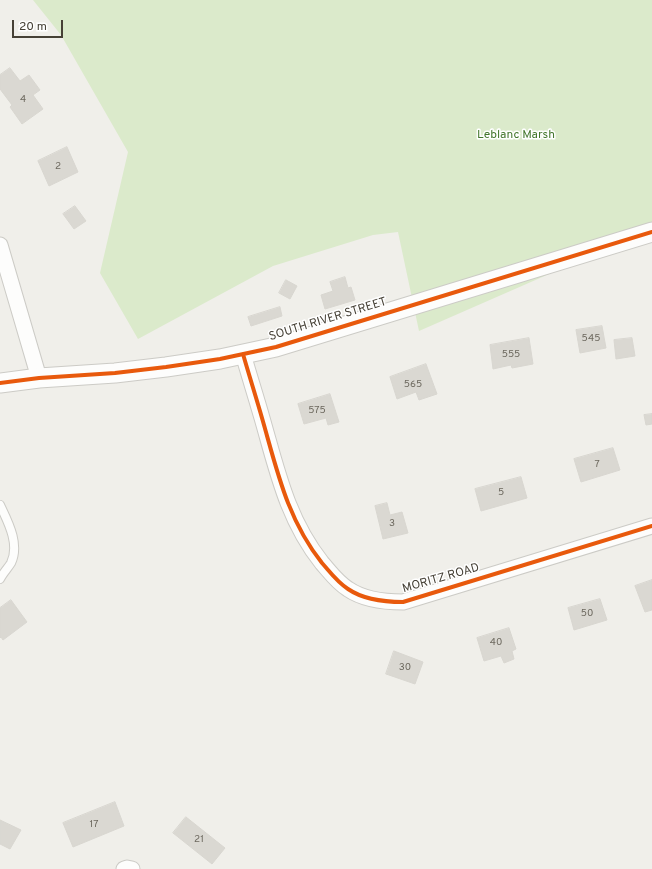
<!DOCTYPE html>
<html>
<head>
<meta charset="utf-8">
<style>
  body { margin:0 }
  #map { position:relative; width:652px; height:869px; overflow:hidden; background:#f0efea; font-family:Overpass,sans-serif }
  canvas { display:block }
  .scale { position:absolute; left:12px; top:20px; width:51px; height:18px; box-sizing:border-box; border:2px solid #464136; border-top:0; padding-left:5px; font-size:12px; line-height:14px; white-space:nowrap; color:#464136; -webkit-text-stroke:3px #fff; paint-order:stroke }
</style>
</head>
<body>
<div id="map">
<canvas width="652" height="869"></canvas>
<div class="scale">20 m</div>
</div>
<script>
const context = document.querySelector('canvas').getContext('2d');
context.lineJoin = 'round';
function fillPath(path, color) { context.fillStyle = color; context.fill(path, 'evenodd'); }
function strokePath(path, color, width, dash) { context.strokeStyle = color; context.lineWidth = width; context.lineCap = dash ? 'butt' : 'round'; context.setLineDash(dash || []); context.stroke(path); }
function label(font, color, halo, rows, align = 'center') {
  context.font = font + ' Overpass,sans-serif'; context.lineWidth = 3; context.setLineDash([]); context.textBaseline = 'middle'; context.strokeStyle = halo; context.fillStyle = color; for (const [text, x, y, turn = 0] of rows) {
    context.save(); context.translate(x, y); context.rotate((+turn || 0) * Math.PI / 180); context.textAlign = isNaN(turn) ? turn : align; if (halo) context.strokeText(text, 0, 0); context.fillText(text, 0, 0); context.restore();
  }
}
fillPath(new Path2D(`
  M33,0H652V229L419,331L398,232L373,235L273,266L138,339L100,273L128,152L61,35Z`), '#dbeacb');
const building = new Path2D(`
  M10,68L20,81L29,75L40,90L33,95L43,109L22,124L10,107L12,105L0,89V75Z
  M67,147L78,172L49,186L38,161Z
  M75,206L86,221L74,229L63,214Z
  M345,277L348,288L351,287L355,300L325,309L321,295L333,291L330,282Z
  M286,280L297,286L290,299L279,293Z
  M280,307L282,316L251,326L248,317Z
  M602,326L606,348L580,353L576,330Z
  M529,338L533,364L512,368L511,365L493,369L490,345Z
  M632,338L635,356L616,359L614,340Z
  M426,364L437,394L419,400L416,392L397,399L390,377Z
  M330,394L339,422L328,425L326,418L304,424L298,404Z
  M652,414V424L646,425L644,415Z
  M613,448L620,470L581,482L574,459Z
  M521,477L527,498L481,511L475,489Z
  M387,503L390,515L402,512L408,533L383,539L375,506Z
  M652,580V610L645,612L635,586Z
  M600,599L607,620L574,630L568,608Z
  M11,600L27,622L3,640L1,637L0,638V608Z
  M509,628L516,649L512,651L514,659L504,663L501,656L484,661L477,638Z
  M394,651L423,662L415,684L386,674Z
  M115,802L124,826L73,847L63,823Z
  M186,817L225,848L212,864L173,833Z
  M0,820L21,830L10,849L0,844Z`);
fillPath(building, '#dad8d2');
strokePath(building, '#d8d6d0', 1);
const service = new Path2D(`
  M0,505C8,522 20,544 11,563C8,568 3,573 0,579`);
const minor = new Path2D(`
  M0,245L39,378
  M243,354C249,375 256,397 262,418C277,470 287,519 322,563C330,572 337,582 348,589C364,600 384,602 403,602L652,526
  M124,869L127,868L132,869`);
const tertiary = new Path2D(`
  M0,383L39,378L115,373L166,367L220,359L276,347L652,232`);
strokePath(service, '#cccbc6', 10);
strokePath(minor, '#cccbc6', 17);
strokePath(tertiary, '#cccbc6', 21);
strokePath(service, '#fdfdfc', 8);
strokePath(minor, '#fdfdfc', 15);
strokePath(tertiary, '#fdfdfc', 19);
strokePath(new Path2D(`
  M243,354C249,375 256,397 262,418C277,470 287,519 322,563C330,572 337,582 348,589C364,600 384,602 403,602L652,526
  M0,383L39,378L115,373L166,367L220,359L276,347L652,232`), '#e8590c', 4);
label('10px', '#6c685e', null, [
  ["4",23,100],
  ["2",58,167],
  ["545",591,339],
  ["555",511,355],
  ["565",413,385],
  ["575",317,411],
  ["7",597,465],
  ["5",501,493],
  ["3",392,524],
  ["50",587,614],
  ["40",496,643],
  ["30",405,668],
  ["17",94,825],
  ["21",199,840]
]);
label('12px', '#42762b', '#fff', [
  ["Leblanc Marsh",516,136]
]);
label('12px', '#464136', '#fff', [
  ["SOUTH RIVER STREET",328,320,-17],
  ["MORITZ ROAD",441,579,-16]
]);
</script>
</body>
</html>
